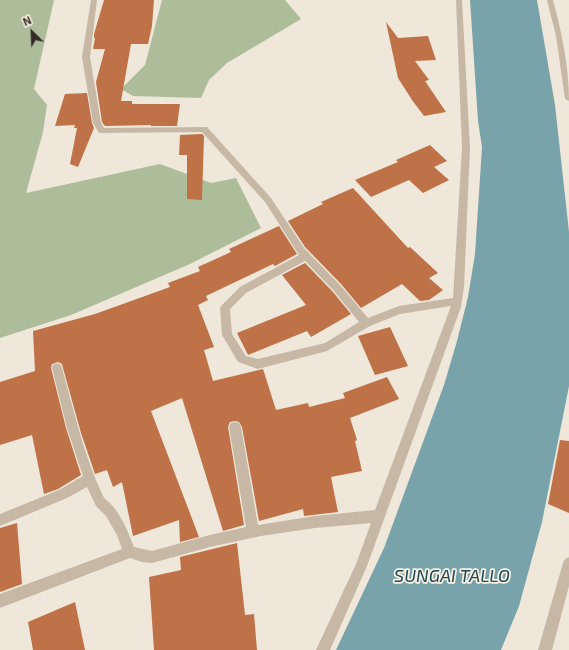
<!DOCTYPE html>
<html>
<head>
<meta charset="utf-8">
<style>
  body { margin:0 }
  #map { position:relative; width:569px; height:650px; overflow:hidden; background:#efe7d9; font-family:"Exo 2",sans-serif }
  canvas { display:block }
  .north { position:absolute; left:12px; top:12px; width:40px; height:40px; -webkit-text-stroke:3px #f8f1e4; paint-order:stroke; rotate:336deg; font-size:11px; font-weight:700; line-height:16px; text-align:center; color:#332c26 }
  .north::after { content:''; display:block; margin:auto; width:14px; height:18px; background:#332c26; clip-path:polygon(50% 0,100% 100%,50% 72%,0 100%) }
</style>
</head>
<body>
<div id="map">
<canvas width="569" height="650"></canvas>
<div class="north">N</div>
</div>
<script>
const context = document.querySelector('canvas').getContext('2d');
context.lineJoin = 'round';
function fillPath(path, color) { context.fillStyle = color; context.fill(path, 'evenodd'); }
function label(font, color, halo, rows, align = 'center') {
  context.font = font + ' "Exo 2",sans-serif'; context.lineWidth = 3.5; context.setLineDash([]); context.textBaseline = 'middle'; context.strokeStyle = halo; context.fillStyle = color; for (const [text, x, y, turn = 0] of rows) {
    context.save(); context.translate(x, y); context.rotate((+turn || 0) * Math.PI / 180); context.textAlign = isNaN(turn) ? turn : align; if (halo) context.strokeText(text, 0, 0); context.fillText(text, 0, 0); context.restore();
  }
}
fillPath(new Path2D(`
  M0,0H54L34,89L47,105L43,132L26,193L160,164L211,183L236,178L261,228L190,264L71,315L0,338Z
  M162,0H285L301,19L227,63L209,80L201,98L133,96L121,89L145,65Z`), '#adbd9a');
fillPath(new Path2D(`
  M470,0H537L555,105L569,232V386L542,522L519,606L501,650H336L384,548L444,385L457,341L468,297L475,254L482,147L478,121Z`), '#79a3ab');
fillPath(new Path2D(`
  M104,0H154L152,26L148,44H131L121,101H132V104H180L177,126H151V125L105,126L102,122L96,82L105,49H93L95,38H94V34Z
  M386,22L398,38L428,36L436,60L415,61L429,80L425,81L446,112L424,116L412,100L398,78Z
  M87,93L92,123L94,128L78,167L70,164L77,128H74L75,125L55,126L65,94Z
  M202,134L204,136L202,200L187,199V155H179L180,135Z
  M430,145L447,161L434,167L449,180L423,193L409,180L371,197L355,180L398,162L396,160Z
  M353,188L408,248L410,247L438,273L429,278L443,290L429,300L420,301L402,284L361,308L341,284L305,247L288,221L323,204L321,202Z
  M279,226L297,254L275,266L273,264L206,296L208,300L198,305L214,347L204,350L213,381L263,369L276,410L308,403L309,407L345,398L343,393L387,377L399,399L350,418L357,440L355,441L362,471L331,477L338,512L304,516L303,509L259,521L242,427L239,422L235,421L230,422L228,427L244,525L223,531L182,398L151,411L199,537L180,542L179,520L133,536L122,482L113,487L107,470L95,474L81,433L63,368L62,364L58,362L52,364L51,368L66,428L81,475L58,489L44,494L32,435L0,445V382L35,371L33,331L95,314L170,287L168,283L200,271L198,267L231,252L229,249Z
  M305,263L333,292L351,314L311,337L307,331L248,355L237,333L306,305L282,275Z
  M390,327L408,366L375,375L358,336Z
  M560,440L569,441V513L548,504Z
  M17,523L22,584L0,592V528Z
  M237,543L245,615L254,614L257,650H154L149,577L181,570L180,557Z
  M75,602L85,650H33L28,622Z`), '#bf7247');
fillPath(new Path2D(`
  M91,0H97L90,57L101,123L104,128L207,127L271,198L304,248L340,285L368,318L399,306L453,298L462,148L456,0H462L470,148L464,287L461,307L367,566L330,650H316L356,564L371,523L315,528L261,536L210,547L152,563L142,562L130,558L0,608V594L122,549L117,535L106,516L96,506L87,487L67,498L0,526V514L59,490L83,476L67,428L52,368L53,365L57,363L61,365L62,368C74,411 84,456 103,496C106,501 112,504 115,509C124,521 129,534 134,547L152,551L210,535L246,527L229,427L231,423L235,422L239,423L241,427L258,525L315,516L375,510L451,306L400,314L370,326L327,351L258,369L238,362L222,335L220,308L222,305L240,287L299,255L265,202L202,132L99,133L93,123L82,57ZM305,261L334,291L359,322L325,343L258,359L246,356L232,334L230,309L246,293Z
  M547,0H553C562,34 569,66 569,101L565,99L556,36Z
  M569,557V586L552,650H538L563,563L565,559Z`), '#c6b8a5');
label('italic 18px', '#1e4852', '#f8f1e4', [
  ["SUNGAI TALLO",452,576]
]);
</script>
</body>
</html>
